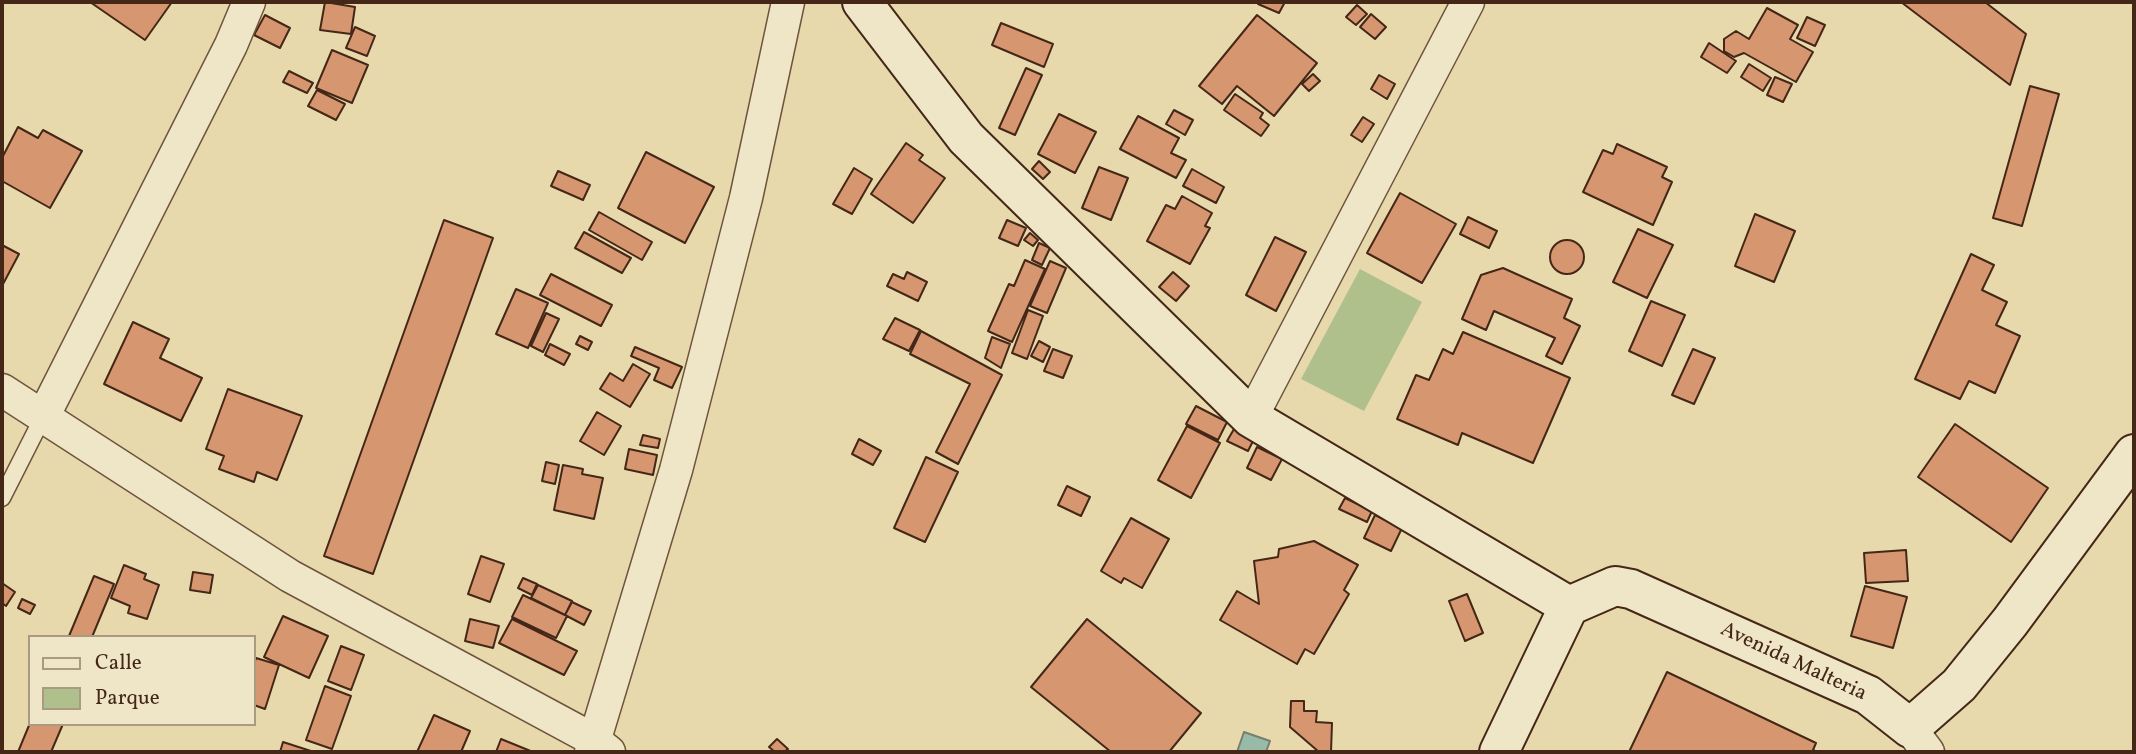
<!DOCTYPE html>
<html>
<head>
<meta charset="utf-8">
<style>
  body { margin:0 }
  #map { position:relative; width:2136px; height:754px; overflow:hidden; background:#e7d9ab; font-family:Vollkorn,serif }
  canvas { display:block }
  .frame { position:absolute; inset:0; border:4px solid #452718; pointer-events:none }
  .legend { position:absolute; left:28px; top:635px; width:228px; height:91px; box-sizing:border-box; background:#efe6c8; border:2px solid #ab9a82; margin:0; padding:9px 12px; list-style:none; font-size:21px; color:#452718 }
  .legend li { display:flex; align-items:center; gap:14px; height:35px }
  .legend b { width:35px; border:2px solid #ab9a82 }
</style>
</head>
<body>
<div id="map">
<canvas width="2136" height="754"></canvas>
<div class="frame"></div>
<ul class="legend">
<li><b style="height:9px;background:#efe6c8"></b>Calle</li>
<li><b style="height:19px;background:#b0c08d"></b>Parque</li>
</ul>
</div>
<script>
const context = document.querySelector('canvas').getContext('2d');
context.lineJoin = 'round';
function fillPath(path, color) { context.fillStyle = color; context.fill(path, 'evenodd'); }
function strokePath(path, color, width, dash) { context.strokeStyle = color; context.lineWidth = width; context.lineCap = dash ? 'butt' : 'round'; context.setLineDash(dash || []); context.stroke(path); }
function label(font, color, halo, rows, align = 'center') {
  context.font = font + ' Vollkorn,serif'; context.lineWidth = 5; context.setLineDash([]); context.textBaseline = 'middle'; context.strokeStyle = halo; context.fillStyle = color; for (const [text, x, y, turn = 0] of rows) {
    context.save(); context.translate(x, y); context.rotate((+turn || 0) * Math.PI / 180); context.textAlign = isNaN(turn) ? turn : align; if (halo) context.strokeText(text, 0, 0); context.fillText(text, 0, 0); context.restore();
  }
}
fillPath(new Path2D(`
  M1360,269L1422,302L1364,411L1301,379Z`), '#b0c08d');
const water = new Path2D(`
  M1244,732L1270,741L1266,752H1237Z`);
fillPath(water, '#97baa9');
strokePath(water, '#767f6f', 2);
const building = new Path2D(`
  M90,2H172L145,40Z
  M325,2L355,7L351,34L320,30Z
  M1259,2H1285L1279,13L1258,4Z
  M1901,2H1985L2026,34L2010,85Z
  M1357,5L1367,14L1356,25L1346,17Z
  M1767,8L1798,25L1790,39L1813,52L1796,82L1744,53L1734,57L1724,51V39L1736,31L1749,39Z
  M1371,14L1386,27L1375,39L1360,27Z
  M265,15L290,28L280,48L254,35Z
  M1257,15L1317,63L1274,116L1237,86L1222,104L1199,86Z
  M1807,17L1825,25L1815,46L1797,38Z
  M1001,23L1053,44L1044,67L992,45Z
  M355,27L375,36L367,56L346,48Z
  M1709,43L1736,61L1727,73L1701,57Z
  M332,50L368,65L352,103L316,88Z
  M1749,64L1771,78L1763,91L1741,77Z
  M1026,68L1042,75L1015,135L999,128Z
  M289,71L313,83L307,93L283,82Z
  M1313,74L1320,81L1309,91L1302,84Z
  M1379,75L1395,84L1387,99L1371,89Z
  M1775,77L1792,84L1783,102L1767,95Z
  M2030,86L2059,94L2022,226L1993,218Z
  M317,90L345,104L336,120L308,106Z
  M1235,94L1263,113L1260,118L1269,125L1261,136L1224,110Z
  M1174,110L1193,120L1185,135L1166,124Z
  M1059,114L1096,132L1075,173L1038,154Z
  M1138,116L1179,138L1171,153L1186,160L1176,178L1120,149Z
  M1363,117L1374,124L1362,142L1351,135Z
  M18,127L38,138L43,130L82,151L50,208L2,181V158Z
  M906,143L923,155L919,160L945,178L913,223L871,194Z
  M1617,144L1667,167L1662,177L1672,182L1653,225L1583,192L1603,150L1613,154Z
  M646,152L714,187L685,243L618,208Z
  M1039,161L1050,172L1043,179L1032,169Z
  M1099,167L1128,178L1111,220L1082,208Z
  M854,168L872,179L852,214L833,204Z
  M1192,169L1224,187L1216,203L1183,186Z
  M558,171L590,185L583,200L551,186Z
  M1400,193L1456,224L1422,283L1367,253Z
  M1182,196L1212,213L1205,226L1210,228L1190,264L1147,241L1166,205L1175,209Z
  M599,212L652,242L642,260L589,230Z
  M1755,214L1795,231L1774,282L1735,266Z
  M1468,217L1497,231L1489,248L1460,234Z
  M444,220L493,238L373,574L324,556Z
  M1007,220L1026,228L1018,246L999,238Z
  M1638,229L1673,245L1647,298L1613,282Z
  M584,232L631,258L622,273L575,248Z
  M1030,233L1038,240L1033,246L1024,240Z
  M1275,237L1306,252L1276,311L1246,295Z
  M1550 257a17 17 0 1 1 34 0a17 17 0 1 1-34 0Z
  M1039,243L1050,248L1042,265L1032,260Z
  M2,245L19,254L2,286Z
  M1971,254L1994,265L1982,290L2007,302L1996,325L2020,336L1995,393L1969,381L1960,399L1915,379Z
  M1025,260L1045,269L1012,342L988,331L1009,284L1014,286Z
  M1050,261L1066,268L1047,313L1030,306Z
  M1503,268L1572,299L1564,318L1580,326L1562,364L1546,356L1555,338L1494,311L1486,330L1462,319L1481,275Z
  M907,272L927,282L918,301L887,286L893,274L904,279Z
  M1173,272L1189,286L1176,301L1159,287Z
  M551,274L612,305L601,326L540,295Z
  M516,289L548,303L528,348L496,334Z
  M1651,301L1685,315L1662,366L1629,351Z
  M1028,310L1043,316L1027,359L1012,353Z
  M546,313L559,319L543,352L531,346Z
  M895,318L920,330L909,351L883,339Z
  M133,322L169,339L160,358L202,378L181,421L104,384Z
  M921,331L1002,375L958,464L936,452L970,384L910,354Z
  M1463,332L1570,378L1533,463L1462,433L1458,445L1397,419L1416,375L1429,380L1443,349L1453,354Z
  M580,336L592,342L588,350L576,344Z
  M992,337L1010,344L1001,368L985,358Z
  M1039,341L1050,347L1043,362L1031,356Z
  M550,344L570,354L564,365L545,355Z
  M635,347L682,367L672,388L654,380L659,368L631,356Z
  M1053,349L1072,356L1063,378L1044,371Z
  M1693,349L1715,358L1694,404L1672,395Z
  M633,364L650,374L630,407L600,389L610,373L623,381Z
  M228,389L302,416L277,480L257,472L254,482L219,469L224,456L206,449Z
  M1196,406L1227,422L1218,440L1186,424Z
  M597,412L621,426L604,455L580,441Z
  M1955,424L2048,488L2011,542L1918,477Z
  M1187,426L1220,443L1191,498L1158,480Z
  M1234,429L1254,439L1248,451L1227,441Z
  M643,435L660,439L658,448L640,445Z
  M859,439L881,451L873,465L852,454Z
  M1257,447L1282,459L1271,480L1247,468Z
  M629,449L657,455L653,475L625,469Z
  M926,457L958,472L925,542L894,528Z
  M546,462L559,465L555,484L542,481Z
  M563,465L583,469L582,474L603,478L594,519L554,510Z
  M1067,486L1090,497L1081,516L1058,505Z
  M1345,498L1372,511L1367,522L1339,509Z
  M1375,515L1402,528L1391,551L1364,538Z
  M1131,518L1169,539L1142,588L1124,578L1121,583L1101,571Z
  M1314,541L1358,565L1344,590L1349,594L1314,654L1305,649L1297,664L1220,620L1237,591L1259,604L1254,561L1278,557L1279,549Z
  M1906,550L1908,581L1866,583L1864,553Z
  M481,556L504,564L490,602L468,594Z
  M124,565L146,574L144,579L159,585L147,619L128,613L130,606L111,598Z
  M193,572L213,575L210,593L190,590Z
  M94,576L114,584L92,637L69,636Z
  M523,578L537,584L532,595L518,588Z
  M2,583L15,592L6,606L2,603Z
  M538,585L572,601L565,615L531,598Z
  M1865,586L1907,597L1893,648L1851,636Z
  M1467,594L1483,633L1465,641L1449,601Z
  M523,595L567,616L556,638L512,617Z
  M22,599L35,605L30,614L18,608Z
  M572,602L591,611L584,625L565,615Z
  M283,616L328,636L309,678L264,657Z
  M470,619L499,626L493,648L465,641Z
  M512,619L577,651L564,675L499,643Z
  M1087,619L1201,713L1169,752H1111L1031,687Z
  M341,646L364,655L351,690L328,681Z
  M256,658L279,665L265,709L254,705V664Z
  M1667,672L1816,743L1813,750L1817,752H1629Z
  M325,686L351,696L332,749L306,740Z
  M1291,701H1304V711H1317L1316,722L1332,723L1331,752H1319L1290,727Z
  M434,715L470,731L461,752H417Z
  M30,723L63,724L51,752H18Z
  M501,739L533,752H496Z
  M777,739L788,749L784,752H775L769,747Z
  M283,742L314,752H280Z`);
fillPath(building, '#d59670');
strokePath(building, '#452718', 2);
const lane = new Path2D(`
  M2,498L44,415`);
const street = new Path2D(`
  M2,390L290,576L594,740L609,752
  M44,415L231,45L249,2
  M1251,418L1468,2
  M1910,728L1928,752
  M591,752L676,470L746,198L788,2`);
const secondary = new Path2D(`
  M862,2L966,138L1251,418L1569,606
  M1499,752L1569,606L1615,586L1631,589L1868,695L1910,728L1959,685L2010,622L2134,454`);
strokePath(lane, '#6e543d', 19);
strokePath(street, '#6e543d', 35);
strokePath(secondary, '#452718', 42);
strokePath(lane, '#efe6c8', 16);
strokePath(street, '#efe6c8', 32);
strokePath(secondary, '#efe6c8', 38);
label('21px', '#452718', '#efe6c8', [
  ["Avenida Malteria",1793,663,25]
]);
</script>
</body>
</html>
